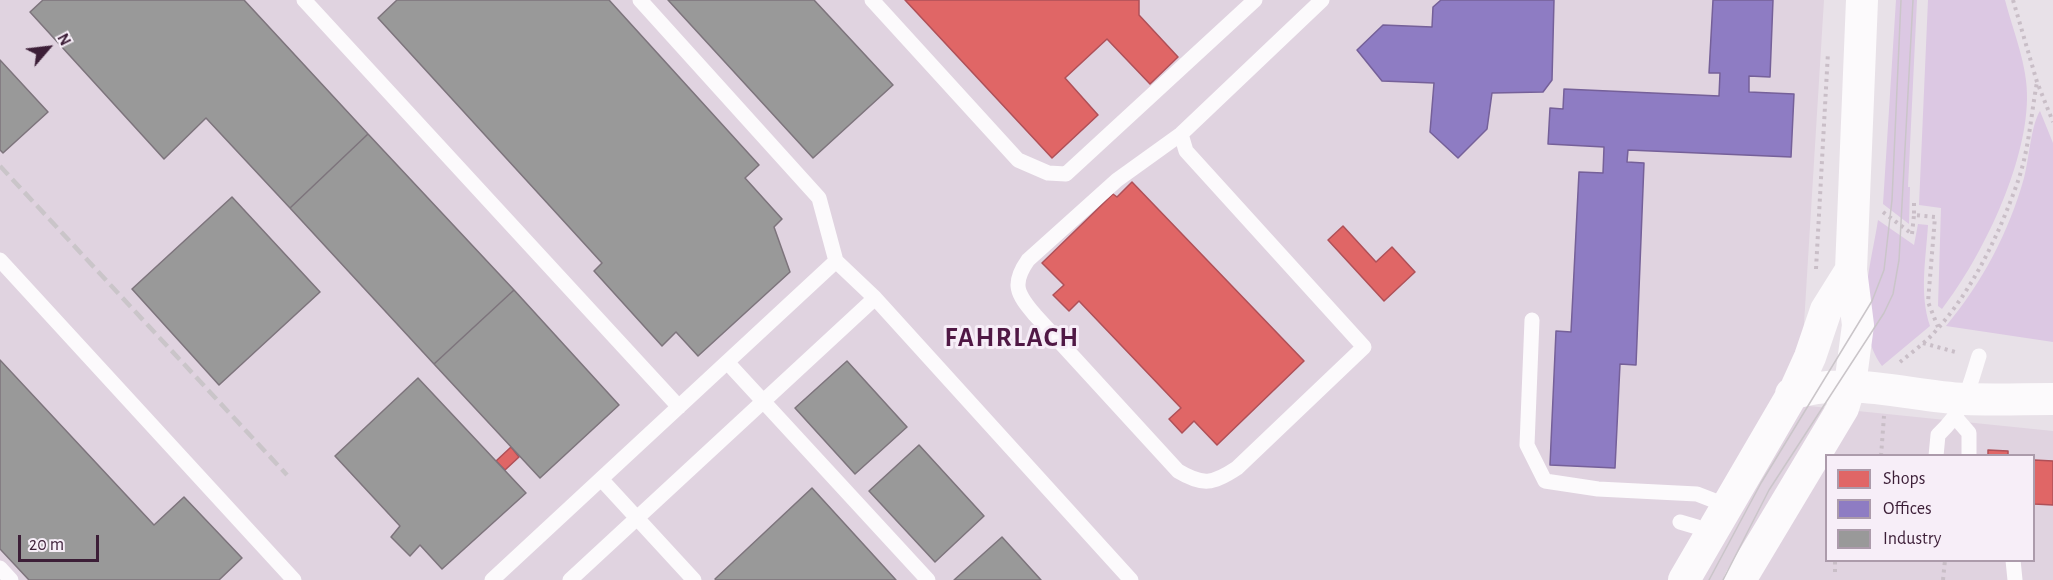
<!DOCTYPE html>
<html>
<head>
<meta charset="utf-8">
<style>
  body { margin:0 }
  #map { position:relative; width:2053px; height:580px; overflow:hidden; background:#e8e1e8; font-family:"Alegreya Sans",sans-serif }
  canvas { display:block }
  .legend { position:absolute; left:1825px; top:454px; width:210px; height:108px; box-sizing:border-box; background:#f7eef8; border:2px solid #ac9bab; margin:0; padding:8px 10px; list-style:none; font-size:18px; color:#3c1e37 }
  .legend li { display:flex; align-items:center; gap:12px; height:30px }
  .legend b { width:30px; border:2px solid #ac9bab }
  .north { position:absolute; left:18px; top:18px; width:60px; height:60px; -webkit-text-stroke:4px #f7eef8; paint-order:stroke; rotate:62deg; font-size:16px; font-weight:700; line-height:24px; text-align:center; color:#3c1e37 }
  .north::after { content:''; display:block; margin:auto; width:21px; height:27px; background:#3c1e37; clip-path:polygon(50% 0,100% 100%,50% 72%,0 100%) }
  .scale { position:absolute; left:18px; top:535px; width:81px; height:27px; box-sizing:border-box; border:3px solid #3c1e37; border-top:0; padding-left:8px; font-size:18px; line-height:21px; white-space:nowrap; color:#3c1e37; -webkit-text-stroke:4px #f7eef8; paint-order:stroke }
</style>
</head>
<body>
<div id="map">
<canvas width="2053" height="580"></canvas>
<ul class="legend">
<li><b style="height:16px;background:#e06666"></b>Shops</li>
<li><b style="height:16px;background:#8e7cc3"></b>Offices</li>
<li><b style="height:16px;background:#999"></b>Industry</li>
</ul>
<div class="north">N</div>
<div class="scale">20 m</div>
</div>
<script>
const context = document.querySelector('canvas').getContext('2d');
context.lineJoin = 'round';
function fillPath(path, color) { context.fillStyle = color; context.fill(path, 'evenodd'); }
function strokePath(path, color, width, dash) { context.strokeStyle = color; context.lineWidth = width; context.lineCap = dash ? 'butt' : 'round'; context.setLineDash(dash || []); context.stroke(path); }
function label(font, color, halo, rows, align = 'center') {
  context.font = font + ' "Alegreya Sans",sans-serif'; context.lineWidth = 6; context.setLineDash([]); context.textBaseline = 'middle'; context.strokeStyle = halo; context.fillStyle = color; for (const [text, x, y, turn = 0] of rows) {
    context.save(); context.translate(x, y); context.rotate((+turn || 0) * Math.PI / 180); context.textAlign = isNaN(turn) ? turn : align; if (halo) context.strokeText(text, 0, 0); context.fillText(text, 0, 0); context.restore();
  }
}
fillPath(new Path2D(`
  M0,0H1824L1799,405L2053,431V580H0ZM1826,456H2034V560H1826Z`), '#e0d3e0');
fillPath(new Path2D(`
  M1896,0H1917L1908,187H1910L1909,224L1883,204Z
  M1928,0H2005C2013,31 2028,66 2027,99C2026,166 1982,257 1942,309L1938,306L1941,208L1919,205Z
  M2040,111L2053,143V342L1946,326C1982,283 2009,232 2024,178C2029,160 2031,125 2040,111Z
  M1878,220L1914,245L1918,224L1928,225C1926,258 1919,294 1930,326L1882,366C1852,324 1871,266 1878,220Z`), '#dcc8e3');
const shops = new Path2D(`
  M905,0H1139V15L1178,57L1150,84L1107,39L1065,78L1098,115L1052,158Z
  M1132,182L1304,361L1217,445L1194,421L1182,433L1169,419L1181,408L1079,301L1069,311L1053,295L1064,285L1042,263L1113,194L1117,197Z
  M1343,226L1376,262L1392,247L1415,272L1384,301L1328,240Z
  M511,447L519,457L505,470L496,461Z
  M1988,450L2008,451V456H1988Z
  M2034,460L2053,461V505L2034,504Z`);
fillPath(shops, '#e06666');
strokePath(shops, '#af5058', 1.5);
const offices = new Path2D(`
  M1441,0H1554L1552,80L1543,92L1492,93L1487,129L1458,158L1430,132L1434,83L1382,81L1357,50L1383,25L1432,27L1433,7Z
  M1713,0H1773L1770,77L1749,76V92L1794,94L1791,157L1628,150L1627,162L1644,163L1636,365L1620,364L1615,468L1550,465L1556,331L1571,332L1579,172L1603,173L1604,147L1548,144L1550,108L1563,109L1564,89L1719,96L1720,73H1709Z`);
fillPath(offices, '#8e7cc3');
strokePath(offices, '#756099', 1.5);
const industry = new Path2D(`
  M43,0H244L368,134L290,208L206,118L164,159L30,12Z
  M397,0H609L759,165L745,178L782,219L774,227L790,272L698,356L676,332L662,346L594,271L602,263L378,18Z
  M668,0H814L893,85L813,158Z
  M0,60L48,112L3,153L0,150Z
  M368,134L514,290L434,364L290,208Z
  M232,197L320,292L219,385L132,289Z
  M514,290L619,405L540,478L434,364Z
  M0,360L154,525L184,497L242,558L219,580H29L0,549Z
  M847,361L907,427L855,474L795,408Z
  M418,378L526,493L442,569L420,545L410,556L391,537L400,526L335,456Z
  M919,445L984,516L935,562L869,491Z
  M812,488L896,580H716L715,579Z
  M1002,537L1041,580H954Z`);
fillPath(industry, '#999');
strokePath(industry, '#7d747c', 1.5);
strokePath(new Path2D(`
  M2013,0L2037,82L2053,122
  M1914,203V215L1935,217L1928,302L1938,327
  M1883,212L1912,234
  M1912,234L1914,215
  M1816,269L1828,52
  M1923,343L1959,353
  M1900,362C1910,354 1922,345 1931,336C1971,294 1999,235 2018,181C2029,149 2031,115 2037,82
  M1881,456L1884,416
  M1835,572V560
  M1943,580L1945,560`), '#c9bec7', 4, [3, 4.5]);
strokePath(new Path2D(`
  M304,0L679,407
  M640,0L819,198L836,261L875,298L1131,580
  M872,0L1018,160L1048,173L1066,174L1255,0
  M1181,134L1186,151L1364,347L1237,468C1213,484 1203,486 1178,471L1035,315C1017,294 1011,284 1028,260L1117,180L1181,134L1322,0
  M0,260L294,580
  M1532,320L1527,445L1545,481L1598,489L1697,494L1728,506
  M727,362L928,580
  M1956,418L1969,433V456
  M1936,456L1938,435C1965,409 1968,391 1979,356
  M601,479L694,580
  M1680,522L1697,527L1709,538
  M2013,560L2015,580
  M0,568L11,580
  M492,580L836,261
  M570,580L875,298`), '#fcfafc', 15);
strokePath(new Path2D(`
  M1791,394C1848,375 1907,396 1965,399C1994,400 2024,399 2053,399
  M1684,580L1796,388L1810,357L1826,310L1851,270
  M1740,580L1843,408L1850,385L1858,325L1851,270L1862,0`), '#fcfafc', 32);
strokePath(new Path2D(`
  M1709,580L1761,483L1872,301L1884,270L1892,200L1901,0
  M1723,580L1769,490L1884,313L1893,294L1899,260L1913,0`), '#cac5c9', 1.5);
strokePath(new Path2D(`
  M0,166L287,475`), '#cac5c9', 4.5, [12, 6]);
context.letterSpacing = '1.5px';
label('bold 27px', '#501845', '#f7eef8', [
  ["FAHRLACH",1012,338]
]);
context.letterSpacing = '0px';
</script>
</body>
</html>
